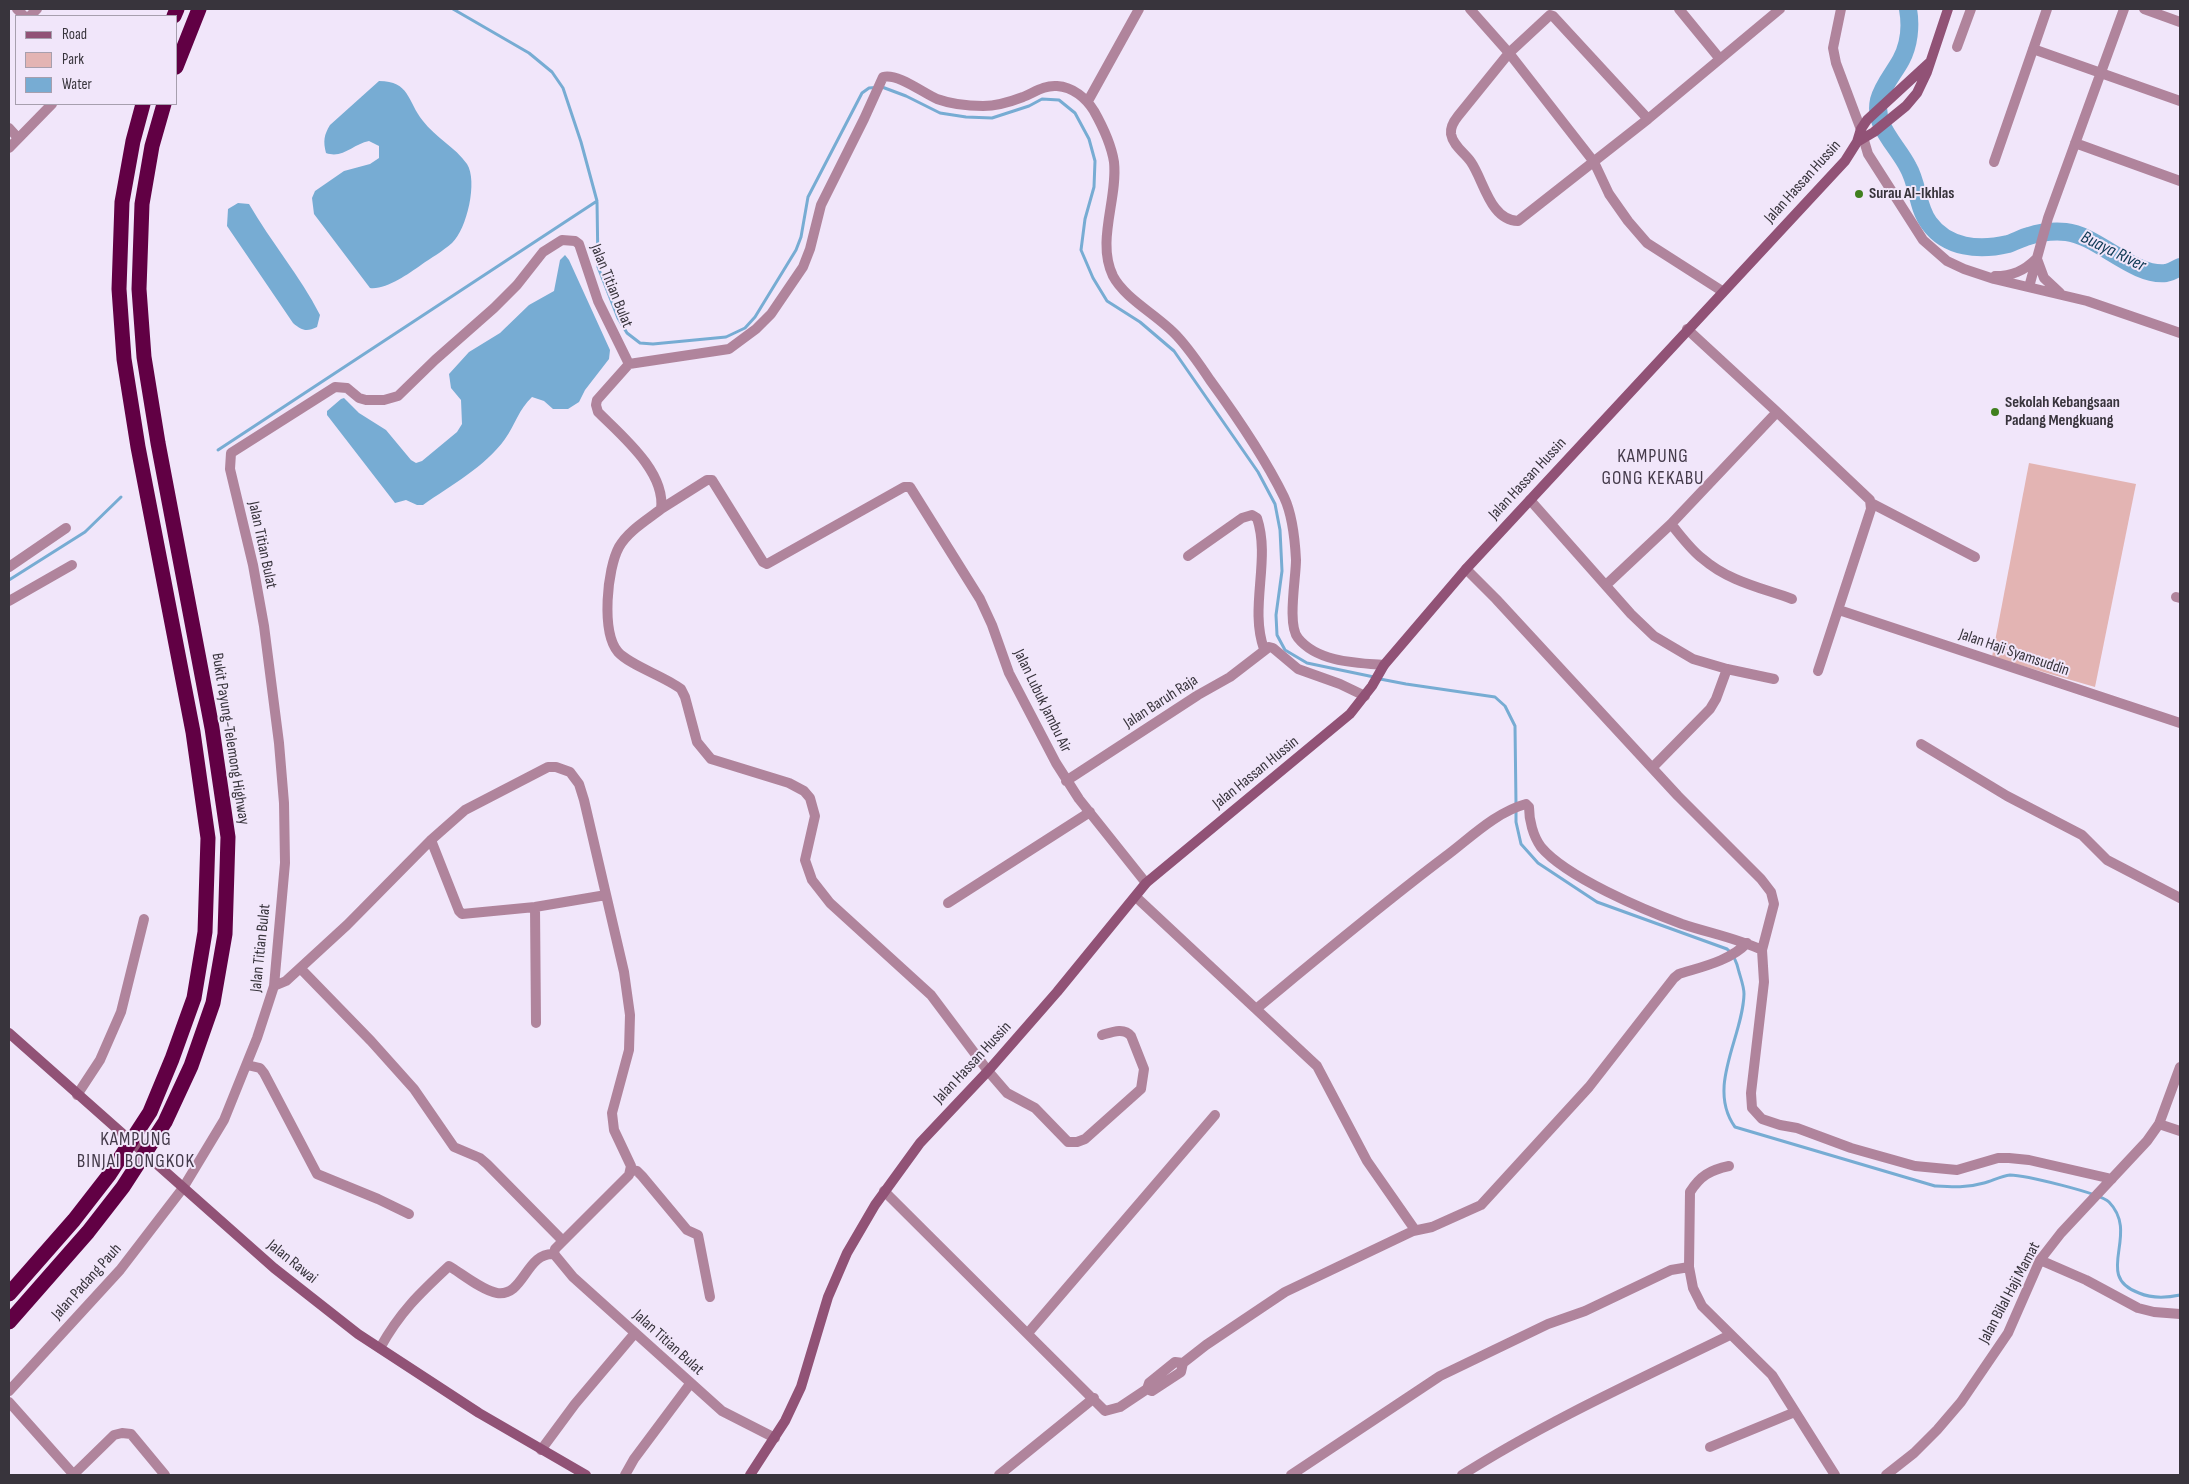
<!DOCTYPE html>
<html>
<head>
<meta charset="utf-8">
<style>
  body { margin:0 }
  #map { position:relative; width:2189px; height:1484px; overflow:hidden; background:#f1e6fa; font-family:"Sofia Sans Condensed",sans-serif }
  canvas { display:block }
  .frame { position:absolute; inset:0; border:10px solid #38343c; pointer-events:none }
  .legend { position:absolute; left:15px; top:15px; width:162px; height:90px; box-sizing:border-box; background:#f1e6fa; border:1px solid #a79fae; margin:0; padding:6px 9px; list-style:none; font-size:15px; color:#38343c }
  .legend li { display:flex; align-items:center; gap:10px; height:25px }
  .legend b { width:25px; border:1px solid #a79fae }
</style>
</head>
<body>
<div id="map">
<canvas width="2189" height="1484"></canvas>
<div class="frame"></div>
<ul class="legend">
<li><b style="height:6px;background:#915276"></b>Road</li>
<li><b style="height:14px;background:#e3b4b3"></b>Park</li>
<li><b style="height:14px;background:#77acd3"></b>Water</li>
</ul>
</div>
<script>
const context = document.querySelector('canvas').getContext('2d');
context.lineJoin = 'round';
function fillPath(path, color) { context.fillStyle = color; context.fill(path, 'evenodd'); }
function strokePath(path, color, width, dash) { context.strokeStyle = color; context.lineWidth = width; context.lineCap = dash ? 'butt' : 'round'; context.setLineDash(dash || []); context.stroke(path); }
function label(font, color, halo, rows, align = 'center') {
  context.font = font + ' "Sofia Sans Condensed",sans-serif'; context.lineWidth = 4; context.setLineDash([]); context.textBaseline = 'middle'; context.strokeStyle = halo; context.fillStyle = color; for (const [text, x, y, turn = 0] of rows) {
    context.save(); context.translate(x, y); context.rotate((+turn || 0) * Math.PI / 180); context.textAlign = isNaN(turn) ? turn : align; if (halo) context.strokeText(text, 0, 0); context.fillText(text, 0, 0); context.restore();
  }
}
fillPath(new Path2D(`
  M2029,463L2136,484L2095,687L1992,657Z`), '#e3b4b3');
fillPath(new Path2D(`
  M379,81C410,81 407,101 423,121C435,137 455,147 467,164C478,181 467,229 452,243C443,251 431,258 421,265C408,274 386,290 370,288L314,214L312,198L315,191L344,171L370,164L379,158V146L369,141C353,144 343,159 326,153C323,141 324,135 330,125Z
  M238,203L249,204C271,242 300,276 320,315L317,327C307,332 302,331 293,323L227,226L228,209Z
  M565,255L569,260L610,350L609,359L585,390L579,402L568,409H553L544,401L532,397C519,409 515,425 505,439C485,467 451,485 423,505H417L406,500L395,503L327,415V411L341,399L344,398L359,413L386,430L411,460L416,463L422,461L457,432L462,424L461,400L451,388L449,374L469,352L500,333L529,305L554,291L560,260Z`), '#77acd3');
strokePath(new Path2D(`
  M453,9L529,53L552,72L563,88L581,142L597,201L598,267L618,318L627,333L640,343L653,344L726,337L745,328L755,317L796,250L801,237L808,197L862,93L869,88L882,87L906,96L940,113L966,117L992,118L1029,106L1042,99L1059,100L1075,113L1089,139L1095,161L1094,187L1085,219L1081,250L1093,278L1107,301L1140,322L1174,351L1258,472L1275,504L1280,530L1282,571L1276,615L1277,635L1285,650L1307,663L1374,677
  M218,450L597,201
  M9,580L85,532L121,497
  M1380,679L1406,684L1495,697L1505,706L1515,726L1516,804
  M1516,811V822L1521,844L1538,863L1597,902L1727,949C1734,954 1737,963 1739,972C1741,979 1744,987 1744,994C1743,1037 1706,1087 1735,1127L1935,1186C1952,1187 1967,1188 1984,1183C1992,1181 2001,1176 2010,1175C2024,1175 2100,1193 2109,1202C2141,1235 2092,1276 2139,1293C2153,1299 2166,1298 2180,1295`), '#77acd3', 3);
strokePath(new Path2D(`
  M1908,9C1911,26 1909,45 1901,60C1894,73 1883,85 1879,100C1873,126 1897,145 1908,167C1918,184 1917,207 1929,223C1947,248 1979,251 2008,244C2015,242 2021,238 2029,236C2041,232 2054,231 2066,232C2097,235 2134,277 2166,273C2171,272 2176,269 2180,267`), '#77acd3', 18);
strokePath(new Path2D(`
  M17,9L24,16
  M1470,9L1509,53L1594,162L1609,194L1628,221L1647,243L1722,291
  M1679,9L1720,59
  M1841,9L1833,48L1836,63L1860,127L1868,154L1923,240L1947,261L1964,269L1994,279L2087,301L2180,333
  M2144,9L2180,22
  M30,16L37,9
  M1957,47L1971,9
  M2033,49L2180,101
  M1088,101L1139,9
  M1648,119L1553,16L1550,15L1509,53L1458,116C1454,121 1450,127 1451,134C1453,146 1465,153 1471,162C1484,181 1490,220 1518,221L1648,119L1780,9
  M9,128L18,138
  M2075,143L2180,181
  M9,148L52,104
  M1994,162L2047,9
  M2037,259L2044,278L2060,293
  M1995,276C2012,276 2024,271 2036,259
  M2029,287L2048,218L2124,9
  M1687,329L1777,412L1870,500L1871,509L1818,671
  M1530,500L1631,614L1654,636L1693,659L1727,669L1774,679
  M1871,503L1975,557
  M661,509L707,480H712L763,562L767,564L904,487H910L980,599L992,625L1009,673L1056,763L1079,799L1146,883
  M1671,524C1681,536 1691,550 1703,559C1728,581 1762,588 1792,599
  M1188,556L1242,518L1252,515L1257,518C1271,560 1249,607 1264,649
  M9,567L66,528
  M1466,569L1496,599L1678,796L1761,879L1771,892L1774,904L1762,950L1764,982L1751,1093L1752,1108L1762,1119L1780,1125L1797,1128L1851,1148L1915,1166L1957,1170L1998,1158H2009L2029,1160L2112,1179
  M1606,585L1671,524L1777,412
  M2176,597L2180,598
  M9,601L72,565
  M1839,610L2180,723
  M1921,744L2007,796L2082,835L2107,860L2180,898
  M1652,768L1710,709L1716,699L1727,669
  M1066,781L1198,695L1230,677L1269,647L1273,648L1298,669L1340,684L1365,696
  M431,840L459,911L462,914L535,907L606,895
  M1136,897L1317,1066L1367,1161L1413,1227V1231L1285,1292L1206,1345L1183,1363L1181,1372L1152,1391L1147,1389
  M948,903L1090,812
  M535,907L536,1023
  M300,968L371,1041L414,1089L454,1147L480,1158L487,1164L563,1241
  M274,986L286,981L347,925L431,840L465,810L548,767H556L570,772L579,784L584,800L624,972L630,1015L629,1050L612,1113L614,1130L631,1166L629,1175L555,1249L554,1254
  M1256,1009C1319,957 1381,905 1446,856C1470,838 1496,812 1526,804L1529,807C1529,820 1533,836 1541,847C1566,877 1644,910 1682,924C1709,933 1736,938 1762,950
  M1102,1035C1112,1032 1124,1027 1131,1036L1144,1069L1141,1089L1085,1139L1077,1142H1068L1035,1108L1007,1093L988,1071L931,995L830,903L812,880L805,860L815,816L810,798L804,791L789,783L711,759L697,742L685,697L681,689C664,676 631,666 618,652C601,632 607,569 619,547C628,531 647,520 661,509C666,472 622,436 598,412L596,405L597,400L629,364L729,349L756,329L771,314L803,267L810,249L821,205L864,119L883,77C898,73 923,93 937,99C951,104 968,106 983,106C996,106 1010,102 1023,97C1035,92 1044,85 1057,86C1073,87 1086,98 1094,111C1103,127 1111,143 1114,162C1118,199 1096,241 1113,276C1125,299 1159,316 1177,336C1189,349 1200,365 1210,380C1237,417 1264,456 1284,497C1293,516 1295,540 1296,560C1296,578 1287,625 1298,638C1317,662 1356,663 1384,665
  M247,1065L260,1068L264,1073L317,1174L378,1199L409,1214
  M77,1095L100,1060L121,1012L144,919
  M2159,1124L2180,1131
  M1729,1166C1710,1170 1700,1176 1690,1192L1689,1267L1693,1288L1702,1306L1772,1375L1835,1475
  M631,1170L637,1171L642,1176L687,1230L698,1235L710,1297
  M884,1191L1105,1411L1120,1407L1147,1389L1149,1383L1175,1362L1183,1363
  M1413,1231L1432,1227L1481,1205L1589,1087L1674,978L1679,974C1701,967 1730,961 1747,943
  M554,1254L573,1277L722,1411L775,1438
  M2040,1260L2086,1280L2138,1308L2154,1312L2180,1314
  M1028,1333L1215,1115
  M380,1348C400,1312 419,1294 449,1266C461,1273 483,1291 497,1293C524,1297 526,1252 554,1254
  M9,1391L120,1270L183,1188L224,1120L257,1038L274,986L285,863L284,803L279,743L264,626L253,565L230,469L231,453L335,387L347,388L359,398L366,400H384L398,396L435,360L494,308L517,285L543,252L562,240L575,241L579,244L598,301L629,364
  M9,1402L74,1475
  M1710,1447L1795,1412
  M541,1450L575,1404L635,1333
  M73,1475L114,1435L122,1433L131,1434L165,1475
  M625,1475L634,1459L690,1384
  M999,1475L1094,1398
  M1291,1475L1440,1376L1548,1324L1585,1311L1671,1270L1689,1267
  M1462,1475C1547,1421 1640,1379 1730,1335
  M1886,1475L1914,1453L1937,1430L1961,1402L2008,1333L2040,1260L2061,1233L2147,1141L2159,1124L2180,1067`), '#b0849c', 10);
strokePath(new Path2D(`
  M1857,142L1874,132L1906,106L1917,93L1927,72L1948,9
  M9,1033L274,1268L358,1334L479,1413L586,1475
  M750,1475L785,1421L801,1387L828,1297L847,1253L875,1205L920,1143L988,1071L1057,992L1146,883L1350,714L1372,686L1384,665L1466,569L1845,161L1857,142L1861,129L1867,120L1929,63`), '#915276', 10);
strokePath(new Path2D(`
  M174,16L177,9
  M176,67L199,9
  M9,1294L74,1220L109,1175L150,1112L172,1059L194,998L205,932L208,838L193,732L138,447L124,359L119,289L122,202L133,141L143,104
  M9,1322L88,1232L123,1187L165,1122L191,1066L213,1003L225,934L228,837L212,728L158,443L144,357L139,289L142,204L152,146L164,104`), '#610044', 15);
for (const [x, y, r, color] of [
  [1859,194,5,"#407f1e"],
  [1995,412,5,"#407f1e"]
]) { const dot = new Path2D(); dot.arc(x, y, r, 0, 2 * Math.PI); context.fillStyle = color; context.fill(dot); strokePath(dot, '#f1e6fa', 2); }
label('16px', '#38343c', '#f1e6fa', [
  ["Jalan Hassan Hussin",1803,182,-48],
  ["Jalan Titian Bulat",611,286,68],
  ["Jalan Hassan Hussin",1528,479,-47],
  ["Jalan Titian Bulat",262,545,78],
  ["Jalan Haji Syamsuddin",2014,653,19],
  ["Jalan Lubuk Jambu Air",1042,701,64],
  ["Jalan Baruh Raja",1161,702,-33],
  ["Bukit Payung-Telemong Highway",230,739,81],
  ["Jalan Hassan Hussin",1256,773,-39],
  ["Jalan Titian Bulat",261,948,-84],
  ["Jalan Hassan Hussin",973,1063,-47],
  ["Jalan Rawai",292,1262,39],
  ["Jalan Padang Pauh",87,1282,-48],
  ["Jalan Bilal Haji Mamat",2010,1293,-62],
  ["Jalan Titian Bulat",668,1343,42]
]);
label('bold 16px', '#38343c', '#f1e6fa', [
  ["Surau Al-Ikhlas",1869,194],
  ["Sekolah Kebangsaan",2005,403],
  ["Padang Mengkuang",2005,421]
], 'left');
label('italic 18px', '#0c3853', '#f1e6fa', [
  ["Buaya River",2113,252,26]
]);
context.letterSpacing = '1px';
label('19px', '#443a4a', '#f1e6fa', [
  ["KAMPUNG",1653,457],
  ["GONG KEKABU",1653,479],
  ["KAMPUNG",136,1140],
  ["BINJAI BONGKOK",136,1162]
]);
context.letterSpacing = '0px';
</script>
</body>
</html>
